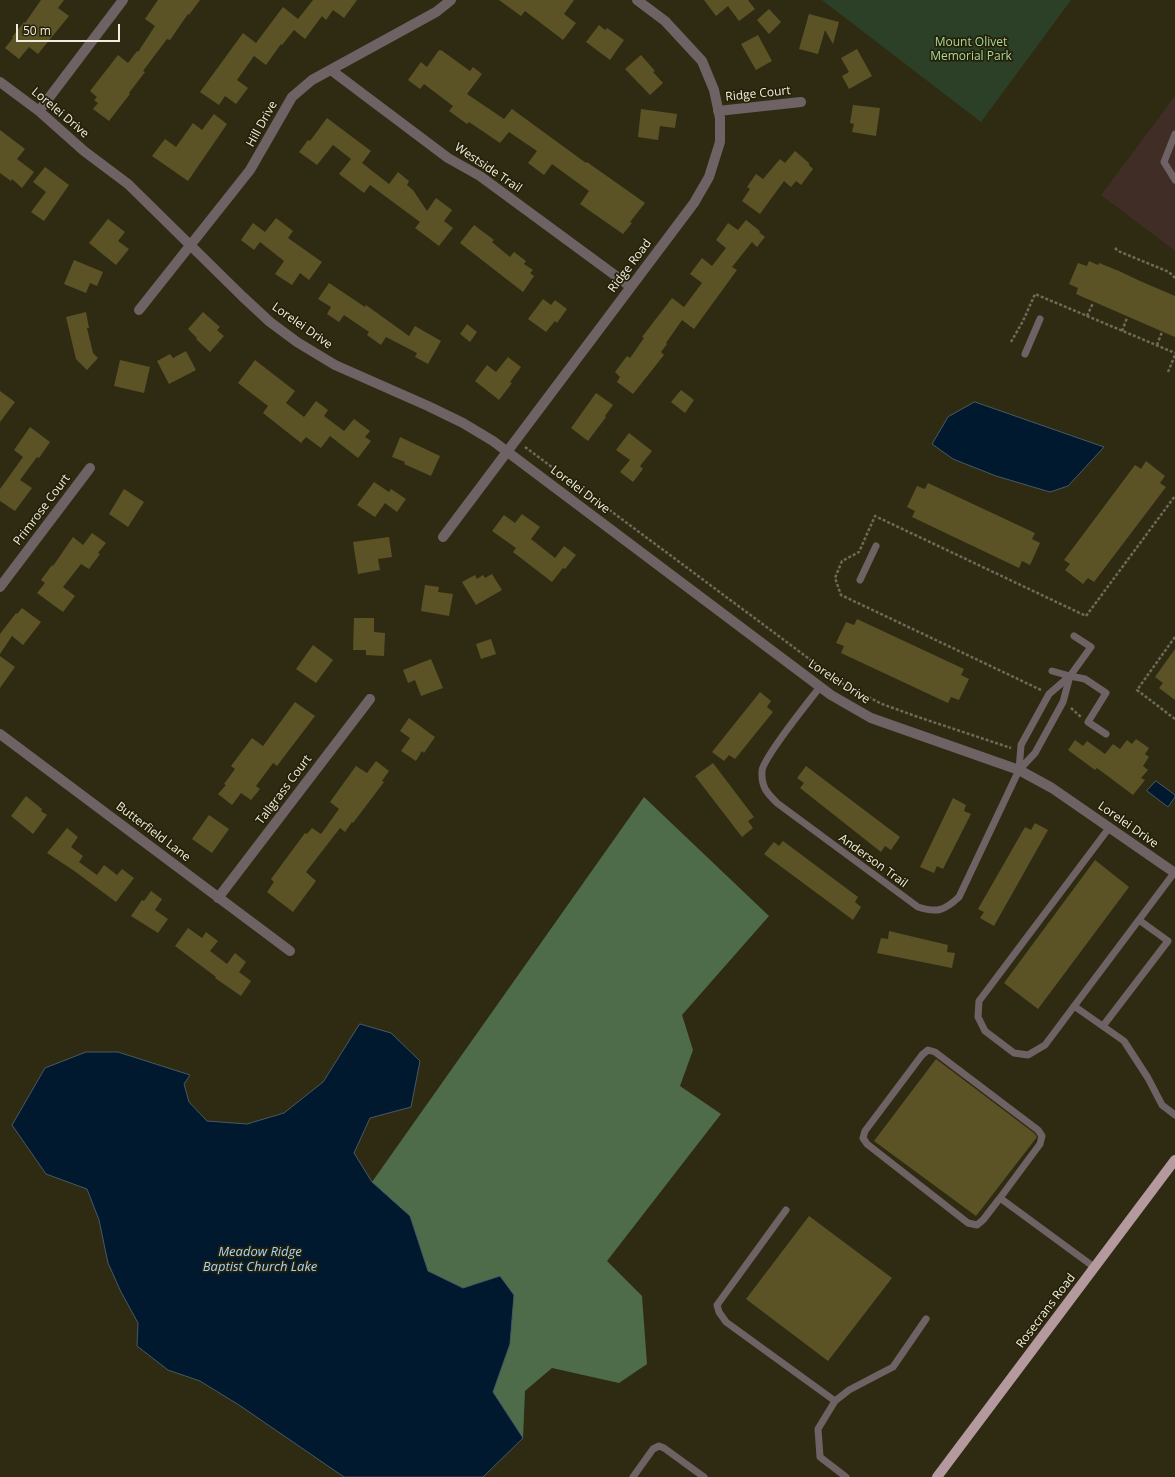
<!DOCTYPE html>
<html>
<head>
<meta charset="utf-8">
<style>
  body { margin:0 }
  #map { position:relative; width:1175px; height:1477px; overflow:hidden; background:#2f2b13; font-family:"Open Sans",sans-serif }
  canvas { display:block }
  .scale { position:absolute; left:16px; top:24px; width:104px; height:18px; box-sizing:border-box; border:2px solid #f0eddf; border-top:0; padding-left:5px; font-size:12px; line-height:14px; white-space:nowrap; color:#f0eddf; -webkit-text-stroke:3px #252109; paint-order:stroke }
</style>
</head>
<body>
<div id="map">
<canvas width="1175" height="1477"></canvas>
<div class="scale">50 m</div>
</div>
<script>
const context = document.querySelector('canvas').getContext('2d');
context.lineJoin = 'round';
function fillPath(path, color) { context.fillStyle = color; context.fill(path, 'evenodd'); }
function strokePath(path, color, width, dash) { context.strokeStyle = color; context.lineWidth = width; context.lineCap = dash ? 'butt' : 'round'; context.setLineDash(dash || []); context.stroke(path); }
function label(font, color, halo, rows, align = 'center') {
  context.font = font + ' "Open Sans",sans-serif'; context.lineWidth = 3.5; context.setLineDash([]); context.textBaseline = 'middle'; context.strokeStyle = halo; context.fillStyle = color; for (const [text, x, y, turn = 0] of rows) {
    context.save(); context.translate(x, y); context.rotate((+turn || 0) * Math.PI / 180); context.textAlign = isNaN(turn) ? turn : align; if (halo) context.strokeText(text, 0, 0); context.fillText(text, 0, 0); context.restore();
  }
}
fillPath(new Path2D(`
  M1175,96V251L1101,195Z`), '#3f2d26');
fillPath(new Path2D(`
  M822,0H1071L981,122Z`), '#2c4028');
fillPath(new Path2D(`
  M644,797L769,916L682,1015L693,1050L680,1086L721,1114L607,1261L642,1296L647,1364L619,1383L552,1368L525,1391L523,1438L493,1392L510,1344L500,1276L463,1288L428,1271L410,1216L372,1182Z`), '#4e6c49');
const water = new Path2D(`
  M975,402L1104,447L1068,486L1050,492L996,476L953,459L932,444L948,417Z
  M1156,781L1175,795V797L1168,807L1147,791Z
  M360,1024L391,1033L420,1061L411,1107L370,1118L354,1153L372,1182L410,1216L428,1271L463,1288L500,1276L514,1295L510,1344L493,1392L523,1438L483,1477H344L239,1405L200,1381L168,1370L137,1346L138,1323L121,1292L108,1263L99,1220L87,1189L46,1174L12,1125L45,1068L86,1052H118L190,1075L184,1084L189,1102L207,1121L247,1124L284,1113L323,1082Z`);
fillPath(water, '#00192e');
strokePath(water, '#485963', 1);
fillPath(new Path2D(`
  M41,0H64L58,8L69,16L38,54L29,47L19,59L5,48L13,38L12,37L24,22L25,23Z
  M158,0H200L189,15L188,14L170,40L167,39L143,71L145,72L129,93L130,94L109,121L93,109L98,103L94,100L97,97L90,91L118,55L128,63L137,51L138,52L155,26L145,19Z
  M313,0H357L344,18L333,10L326,20L322,16L305,39L294,30L282,45L281,44L266,65L254,56L237,80L248,88L236,104L225,96L219,105L200,92L243,33L256,43L283,7L298,19Z
  M499,0H574L564,14L576,23L563,40L525,11L521,16Z
  M704,0H748L755,9L739,21L728,6L716,16Z
  M769,9L781,22L769,34L757,20Z
  M809,14L839,22L833,44L825,30L818,54L799,49Z
  M599,25L605,30L607,28L624,40L610,60L586,42Z
  M758,35L772,61L756,70L741,44Z
  M857,49L872,76L849,89L842,76L849,72L841,58Z
  M439,50L440,51L441,50L470,71L473,67L482,74L467,94L504,119L512,109L586,163L587,162L645,203L630,222L632,223L623,234L580,204L589,191L552,164L544,175L528,163L537,151L509,132L500,143L475,126L469,122L467,124L449,111L453,106L424,84L420,89L408,80L421,62L427,67Z
  M641,55L655,71L653,72L663,83L650,95L625,69Z
  M853,105L880,108L876,136L852,132L854,124L850,123Z
  M641,109L677,114L675,128L660,126L658,140L638,137Z
  M214,114L227,124L188,181L152,156L165,139L176,147L193,123L202,130Z
  M327,118L371,151L362,163L389,184L398,172L409,181L407,185L413,190L427,211L436,198L452,210L444,221L453,228L439,246L415,228L420,222L370,185L364,193L339,174L351,159L333,145L317,165L299,152L308,140L310,141Z
  M0,130L25,149L17,159L34,172L22,188L12,179L11,181L0,173Z
  M795,151L809,163V165L813,169L801,185L796,181L791,187L784,181L760,214L742,201L750,189L747,187L756,174L763,179L780,159L785,163Z
  M45,167L69,185L44,221L31,212L46,192L33,182Z
  M276,218L293,231L288,238L322,262L309,280L300,273L292,285L275,274L284,261L260,242L254,250L241,240L253,223L265,232Z
  M108,219L125,232L118,241L129,249L116,265L89,243Z
  M746,220L760,231L759,232L765,237L757,247L752,242L732,267L737,270L694,329L682,320L666,343L667,344L661,352L664,355L633,394L617,382L620,377L615,372L627,356L630,358L644,338L642,337L672,298L684,307L702,283L690,274L702,258L712,266L726,248L716,240L728,223L738,230Z
  M474,225L494,240L492,242L510,257L514,252L526,261L524,264L533,270L530,273L534,276L523,292L460,243Z
  M74,260L103,272L97,286L90,283L86,293L64,284Z
  M1089,261L1098,265L1099,263L1119,271L1140,281L1175,296V337L1076,294L1078,288L1069,284L1078,263L1087,266Z
  M329,283L365,307L366,305L409,336L415,326L441,341L428,364L415,357L417,353L386,337L381,345L367,335L369,332L344,315L339,322L327,314L331,307L318,299Z
  M543,299L551,305L555,300L567,309L557,323L555,321L546,332L528,319Z
  M86,312L89,328H87L93,353L98,358L87,370L76,359L66,317Z
  M203,312L220,327L217,330L224,336L210,352L196,339L197,338L188,329Z
  M467,324L477,332L470,342L460,334Z
  M186,351L196,370L169,384L157,361L170,354L173,358Z
  M508,357L521,367L510,382L512,383L499,400L475,381L487,365L496,372Z
  M120,360L150,367L144,393L114,386Z
  M255,360L295,391L286,403L304,417L316,401L328,410L324,416L344,431L354,419L370,431L365,437L371,441L358,458L330,436L321,448L306,437L301,443L263,413L268,406L238,383Z
  M681,390L694,400L685,413L671,402Z
  M0,391L15,402L0,422Z
  M596,393L613,405L605,416L606,417L588,441L571,428Z
  M30,427L50,442L39,458L37,457L20,480L32,488L15,511L0,501V489L23,457L14,450Z
  M629,433L652,451L640,466L643,469L633,482L620,472L630,460L616,450Z
  M400,437L440,456L431,476L404,464L405,462L392,457Z
  M1146,461L1165,476L1160,483L1166,487L1094,582L1088,578L1083,584L1065,570L1070,564L1064,560L1135,465L1141,469Z
  M374,482L389,492L391,489L406,499L397,512L385,503L375,517L357,505Z
  M928,483L1035,533L1032,539L1040,543L1030,565L1022,561L1019,568L912,517L915,511L907,507L917,486L925,489Z
  M124,489L144,502L128,527L109,514Z
  M522,514L540,527L531,539L555,558L564,546L576,555L565,569L563,568L552,582L513,552L516,548L492,531L504,515L515,523Z
  M92,533L106,543L98,553L100,554L89,569L81,564L63,587L75,596L63,612L37,593L45,583L41,580L52,565L53,566L73,537L83,545Z
  M389,537L392,557L378,559L380,570L358,574L353,542Z
  M492,574L502,590L476,605L462,582L475,575L477,579L483,575L485,578Z
  M425,585L439,587L438,592L453,594L449,616L421,611Z
  M22,608L41,622L23,645L12,636L0,654V634L16,613L17,614Z
  M354,618H374V632L385,633L384,656L366,655V650H353Z
  M857,619L964,669L961,675L969,679L959,700L951,697L948,703L841,653L844,646L836,643L846,622L854,625Z
  M491,639L496,654L481,659L476,644Z
  M313,645L333,660L316,683L296,669Z
  M1175,649V700L1159,688L1163,683L1155,677Z
  M0,656L15,667L0,688Z
  M431,659L443,688L421,696L415,680L408,683L403,670Z
  M760,692L771,701L767,707L773,712L735,759L729,755L724,761L712,752Z
  M295,702L315,716L277,766L273,763L256,786L260,789L251,800L241,793L232,805L218,794L226,785L224,784L235,769L231,766L252,738L263,746Z
  M409,718L435,737L424,753L422,751L416,761L401,751L410,738L400,731Z
  M1136,739L1149,748L1145,754L1149,757L1143,766L1148,770L1141,778L1145,780L1133,795L1097,768L1095,770L1068,750L1075,740L1083,746L1087,741L1105,754L1113,744L1120,749L1127,740L1132,744Z
  M376,761L389,771L382,781L384,782L353,823L352,822L345,832L340,828L306,872L316,881L293,912L267,892L274,882L271,879L305,833L307,834L312,828L321,834L339,809L330,802L356,766L367,773Z
  M713,763L754,817L748,821L753,828L742,837L695,776Z
  M806,766L900,837L891,850L885,846L881,852L800,788L804,783L797,778Z
  M26,796L42,809L41,811L47,815L33,834L11,816Z
  M953,798L966,805L964,811L971,814L943,869L937,866L934,873L920,867Z
  M209,815L229,829L212,853L192,839Z
  M1035,823L1048,830L994,926L980,918L984,912L978,909L1025,827L1031,830Z
  M67,828L78,837L71,847L83,856L79,862L97,875L104,865L117,875L122,869L134,878L116,902L73,870L47,853Z
  M783,841L858,897L855,902L861,907L853,920L764,854L774,842L779,846Z
  M1095,860L1129,887L1038,1009L1004,983Z
  M151,891L162,899L155,910L168,919L158,933L131,916L142,900L144,901Z
  M188,928L202,938L206,932L218,941L210,951L227,964L235,953L246,962L239,972L251,981L241,996L215,978L216,977L175,946Z
  M889,931L948,945L947,952L955,953L952,968L877,953L881,938L888,939Z
  M936,1059L1034,1133L1037,1137L976,1216L874,1141Z
  M809,1216L892,1278L828,1361L746,1299Z`), '#5b5326');
strokePath(new Path2D(`
  M1115,248L1118,251L1169,272L1175,278
  M1087,316L1093,303
  M1122,331L1127,318
  M1011,342L1023,321L1035,294L1175,353
  M1157,345L1162,332
  M1168,372L1175,355
  M525,447L843,684L882,704L918,717L1011,748
  M1175,637L1137,690L1175,719
  M1041,690L841,595L835,578L842,561L859,552L875,516L1086,616L1175,496
  M1071,708L1081,717`), '#6e6a55', 2.5, [3, 2]);
strokePath(new Path2D(`
  M1175,134L1164,162L1175,180
  M1025,354L1040,319
  M860,580L876,546
  M1052,671L1070,676L1085,679L1106,693L1088,722L1106,734
  M820,687C809,701 763,758 762,771C761,787 767,793 777,803L918,907C937,913 944,911 959,897L1019,770L1035,753L1063,702L1070,676
  M1019,770L1021,745L1049,694L1070,676L1091,647L1074,636
  M1109,828L979,1001L978,1017L985,1031L1014,1053L1028,1055L1045,1045L1174,873
  M1074,1006L1124,1041L1148,1078L1162,1105L1175,1115
  M1103,1026L1168,941L1139,920
  M1000,1198L1040,1144L1042,1136L1038,1130L935,1052L928,1050L922,1055L865,1131L863,1138L867,1144L968,1223L977,1225L983,1220L1000,1198L1094,1267
  M786,1210L717,1305L719,1312L726,1322L835,1401
  M633,1477L653,1449L659,1446L664,1448L704,1477
  M846,1477L820,1457L818,1429L835,1401L849,1390L893,1367L926,1319`), '#6f6265', 7);
strokePath(new Path2D(`
  M331,70L448,158L480,176L631,287
  M0,82L39,111L84,151L128,184L243,297L270,322L297,342L335,365L428,406L463,423L493,441L831,695L871,718L1019,770L1052,788L1175,873
  M39,111L123,0
  M718,111L801,102
  M139,310L250,170L292,97L312,80L436,12L451,0
  M443,537L694,203L709,177L720,142V118L714,90L702,61L665,21L637,0
  M0,587L90,468
  M0,734L290,951
  M218,898L370,699`), '#6f6265', 10);
strokePath(new Path2D(`
  M937,1477L1175,1160`), '#b4999e', 10);
label('12px', '#a6d89e', '#252109', [
  ["Mount Olivet",971,43],
  ["Memorial Park",971,57]
]);
label('12px', '#f0eddf', '#252109', [
  ["Ridge Court",758,94,-6],
  ["Lorelei Drive",60,113,40],
  ["Hill Drive",262,124,-61],
  ["Westside Trail",488,168,34],
  ["Ridge Road",630,266,-53],
  ["Lorelei Drive",302,326,35],
  ["Lorelei Drive",580,490,37],
  ["Primrose Court",42,510,-53],
  ["Lorelei Drive",839,682,33],
  ["Tallgrass Court",284,790,-53],
  ["Lorelei Drive",1128,825,35],
  ["Butterfield Lane",153,832,37],
  ["Anderson Trail",873,861,36],
  ["Rosecrans Road",1046,1311,-53]
]);
label('italic 13px', '#a6d5ff', '#252109', [
  ["Meadow Ridge",260,1252],
  ["Baptist Church Lake",260,1267]
]);
</script>
</body>
</html>
